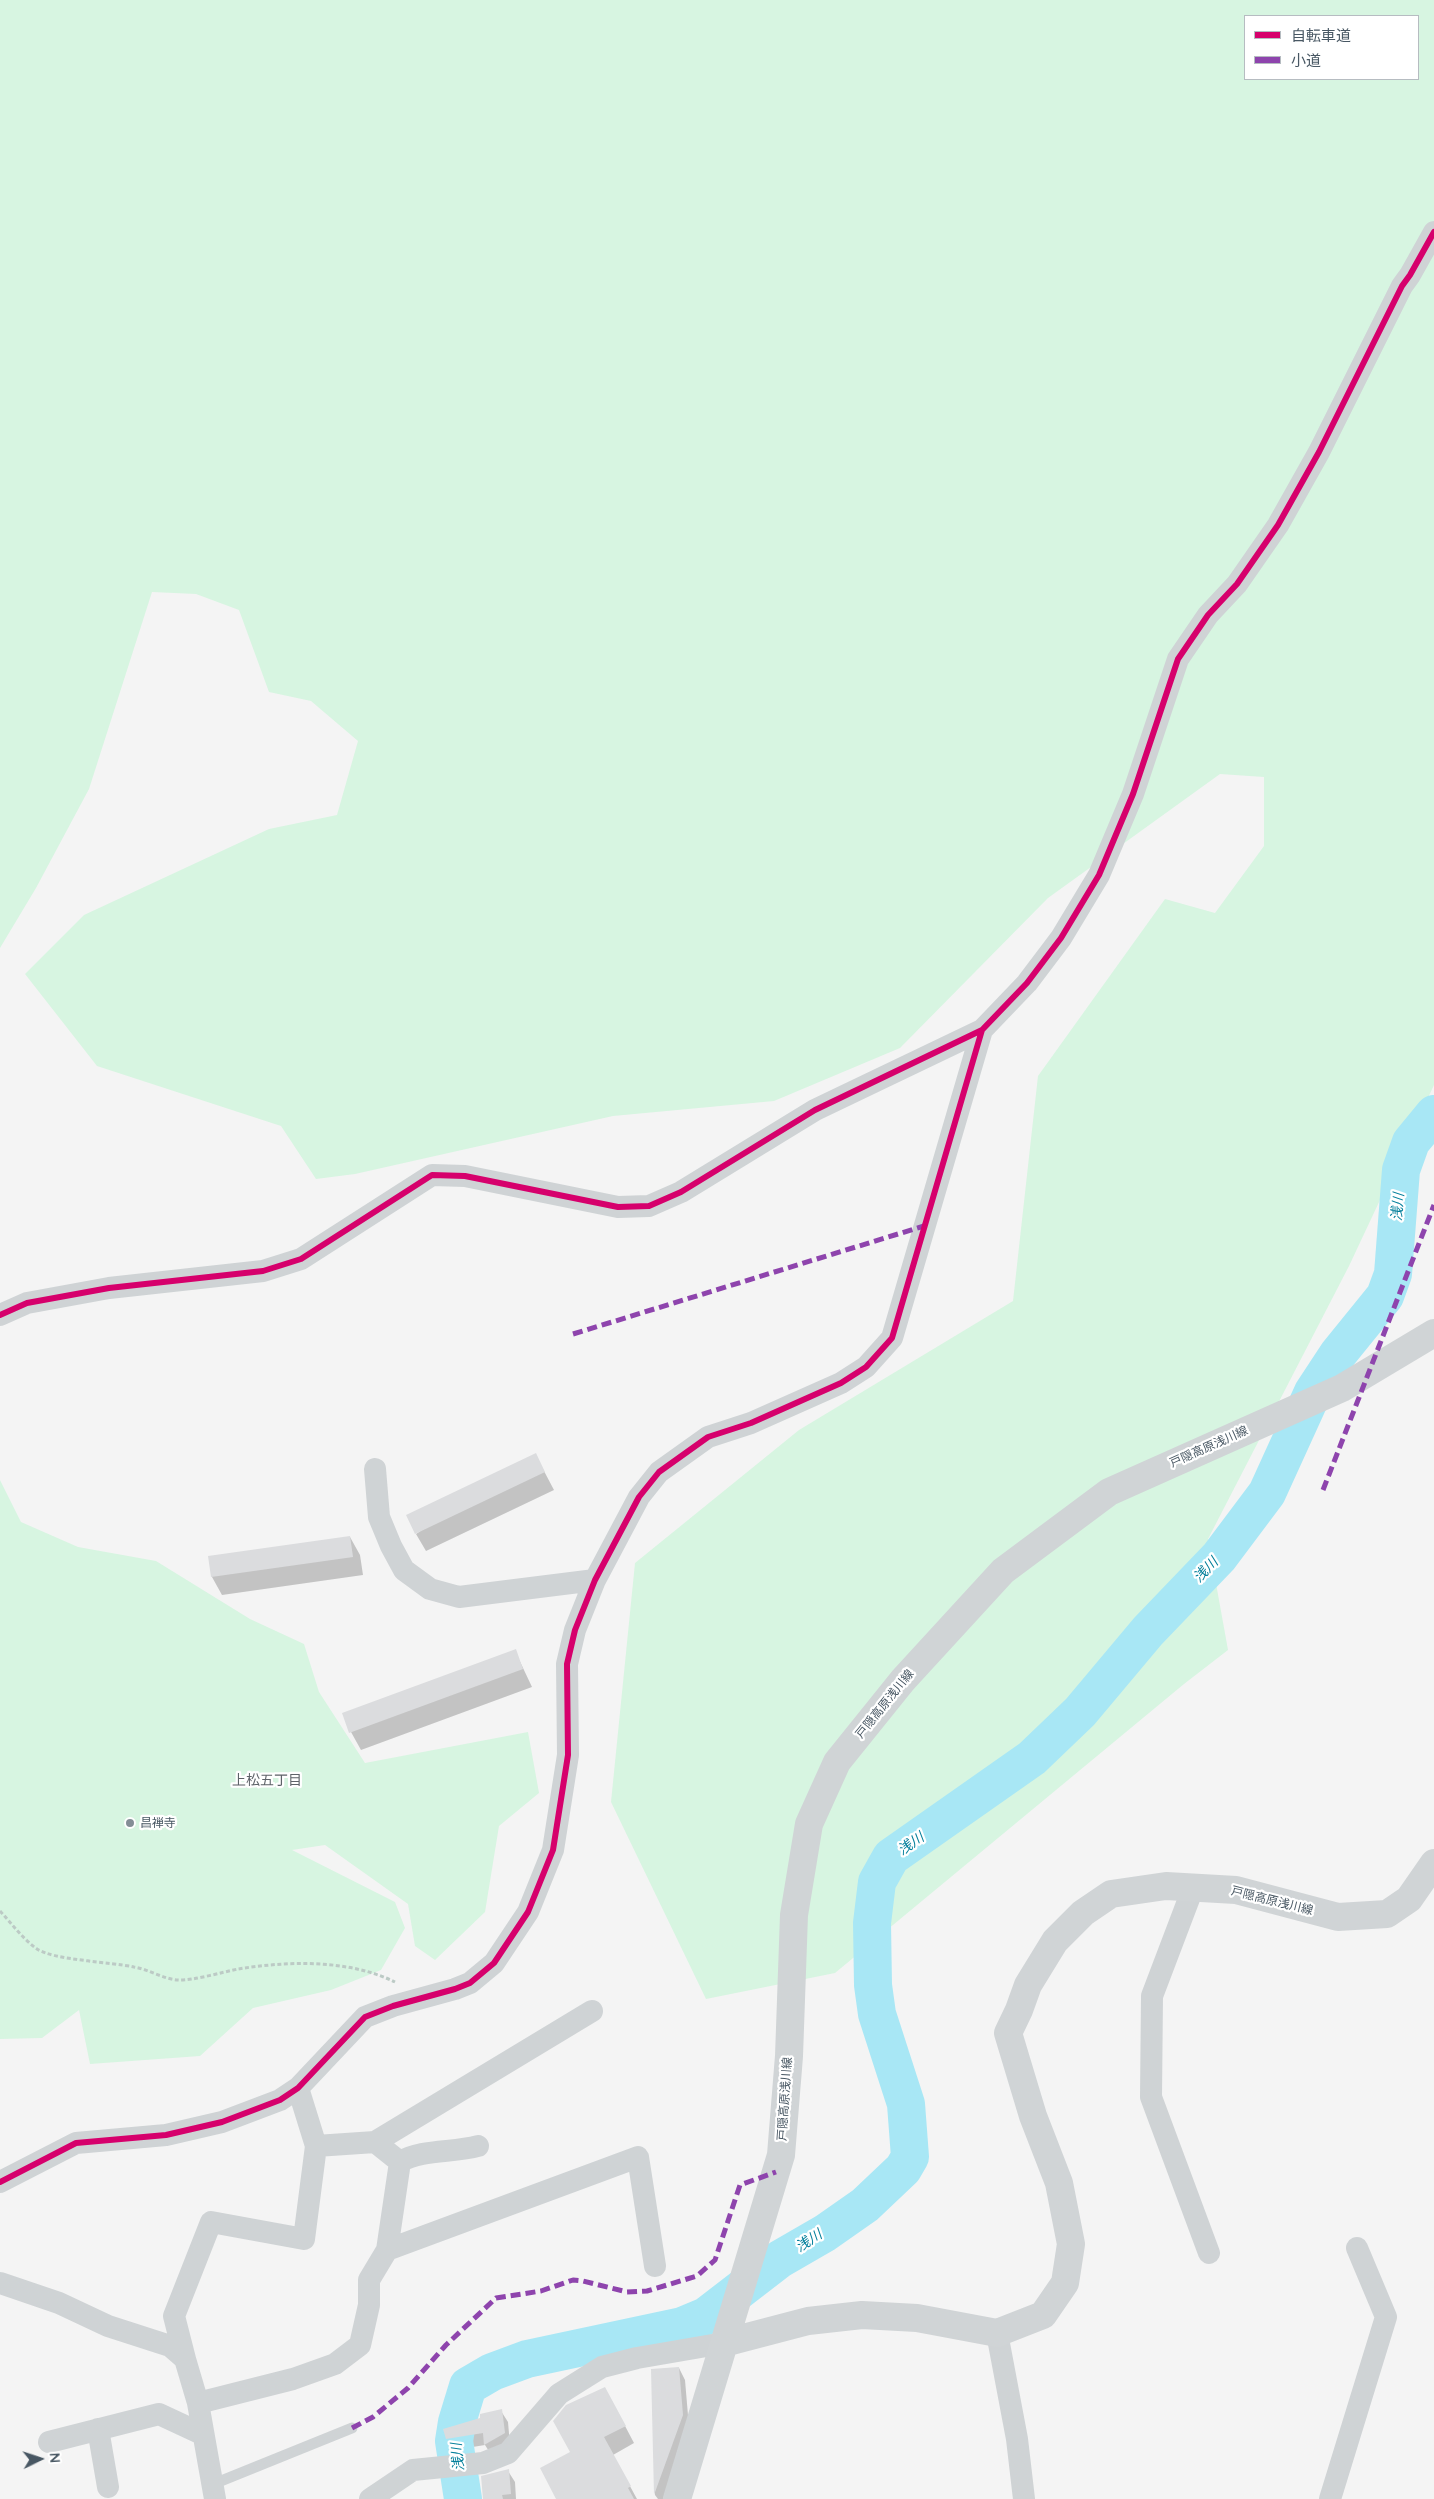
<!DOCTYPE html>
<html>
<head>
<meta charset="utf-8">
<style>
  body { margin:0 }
  #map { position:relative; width:1434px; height:2499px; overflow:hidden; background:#f4f4f4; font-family:Quicksand,"Noto Sans JP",sans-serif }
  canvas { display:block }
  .legend { position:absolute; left:1244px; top:15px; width:175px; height:65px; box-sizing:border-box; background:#fff; border:1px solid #b6bcc1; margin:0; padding:6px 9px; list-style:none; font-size:15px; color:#485763 }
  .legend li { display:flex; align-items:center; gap:10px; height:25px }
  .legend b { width:25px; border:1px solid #b6bcc1 }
  .north { position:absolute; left:15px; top:2434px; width:50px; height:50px; -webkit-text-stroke:4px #fff; paint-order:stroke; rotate:86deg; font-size:14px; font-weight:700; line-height:20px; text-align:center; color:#485763 }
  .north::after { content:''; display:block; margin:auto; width:18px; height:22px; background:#485763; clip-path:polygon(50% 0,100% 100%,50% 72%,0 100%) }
</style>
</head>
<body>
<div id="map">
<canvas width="1434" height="2499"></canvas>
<ul class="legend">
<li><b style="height:6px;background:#d6006c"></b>自転車道</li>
<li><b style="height:6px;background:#8e44ad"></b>小道</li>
</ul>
<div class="north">N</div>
</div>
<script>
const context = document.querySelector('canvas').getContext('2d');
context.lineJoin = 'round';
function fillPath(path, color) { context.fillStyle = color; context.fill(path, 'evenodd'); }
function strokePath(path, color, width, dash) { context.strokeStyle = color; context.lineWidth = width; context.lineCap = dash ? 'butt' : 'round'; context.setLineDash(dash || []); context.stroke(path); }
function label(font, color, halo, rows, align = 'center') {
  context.font = font + ' Quicksand,"Noto Sans JP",sans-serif'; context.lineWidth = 4.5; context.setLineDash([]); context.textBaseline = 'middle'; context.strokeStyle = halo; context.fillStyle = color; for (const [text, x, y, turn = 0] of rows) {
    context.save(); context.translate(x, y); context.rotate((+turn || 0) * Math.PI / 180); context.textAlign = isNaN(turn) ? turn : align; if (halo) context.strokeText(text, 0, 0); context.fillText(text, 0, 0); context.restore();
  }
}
fillPath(new Path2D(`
  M0,0H1434V1085L1349,1266L1208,1539L1228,1650L1184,1684L835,1973L706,1999L611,1802L635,1563L799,1430L1013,1301L1038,1076L1165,899L1215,913L1264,846V777L1220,774L1048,898L900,1048L774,1101L613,1116L355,1174L316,1179L281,1126L97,1066L25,974L84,915L269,829L337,815L358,741L311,701L269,692L239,610L196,594L152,592L89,789L36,888L0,948ZM1245,16H1418V79H1245Z
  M0,1480L21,1522L78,1547L156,1561L250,1619L304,1644L319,1692L365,1763L528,1732L539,1793L499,1826L485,1912L435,1960L415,1946L408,1904L325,1845L292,1850L395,1902L405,1928L381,1970L331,1990L253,2008L200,2056L90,2064L79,2010L42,2038L0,2039Z`), '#d7f5e1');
fillPath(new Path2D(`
  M535,1454L554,1490L426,1551L416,1534Z
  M350,1537L360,1555L363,1575L222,1595L212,1577L209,1557Z
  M515,1651L532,1687L361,1750L351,1732L343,1714Z
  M679,2368L685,2380L689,2427L663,2499H658L655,2495L652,2370Z
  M614,2405L634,2443L613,2455L637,2499H558L572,2452Z
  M501,2411L508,2422L510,2445L492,2456L485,2445L454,2450L447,2438Z
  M508,2471L515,2482L516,2499H485Z`), '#0003');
strokePath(new Path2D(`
  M463,2499L454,2441L457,2422L468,2386L492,2372L527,2359L682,2326L706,2316L780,2259L825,2233L865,2205L903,2169L910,2157L906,2104L877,2014L873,1985L872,1923L877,1882L891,1857L1032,1758L1080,1712L1148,1631L1219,1557L1267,1493L1313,1392L1338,1354L1385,1296L1393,1274L1401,1170L1411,1142L1434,1114`), '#a8e7f5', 38);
fillPath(new Path2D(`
  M536,1453L545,1472L415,1534L406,1515Z
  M350,1536L353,1557L211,1577L208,1556Z
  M516,1649L523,1669L349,1733L342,1713Z
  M679,2367L683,2415L654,2495L651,2369Z
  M605,2387L626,2426L604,2437L631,2486L628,2488L634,2499H556L540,2468L570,2452L553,2421L566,2405Z
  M502,2409L505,2433L484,2445L483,2433L446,2439L443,2429L480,2418V2414Z
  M509,2469L511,2494L502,2495L503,2499H483L481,2476Z`), '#dbdcde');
strokePath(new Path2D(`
  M0,1911C12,1924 23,1939 37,1949C53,1960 111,1962 134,1967C148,1969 163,1979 178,1980C192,1981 223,1972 238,1969C288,1961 348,1959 395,1982`), '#bccac5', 3, [4, 2.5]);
strokePath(new Path2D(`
  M211,2485L352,2428`), '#cfd3d5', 11);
strokePath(new Path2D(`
  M0,1315L27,1303L109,1288L263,1271L301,1259L432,1175L465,1176L618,1207L649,1206L681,1192L815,1110L982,1030
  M375,1469L379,1517L391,1546L404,1570L430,1589L459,1597L595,1580
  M1193,1888L1152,1996L1151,2097L1209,2253
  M298,2088L316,2146L375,2142L592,2011
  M400,2162C422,2149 453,2153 478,2146
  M0,2182L76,2143L166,2135L222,2122L280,2100L298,2088L365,2017L393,2006L455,1989L470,1983L494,1963L528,1912L553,1850L568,1755L567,1664L575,1630L595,1580L639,1497L659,1472L708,1437L751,1423L841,1383L866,1367L892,1338L982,1030L1027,983L1061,938L1099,875L1133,794L1178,659L1208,615L1237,584L1278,525L1319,452L1402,286L1410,275L1434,232
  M387,2250L638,2157L655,2266
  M0,2283L59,2303L108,2326L170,2346L185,2359L198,2403L215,2499
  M997,2333L1017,2439L1024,2499
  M185,2359L174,2316L211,2222L304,2239L316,2146
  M198,2403L293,2379L335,2364L360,2345L369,2305V2280L387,2250L400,2162L375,2142
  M98,2429L108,2487
  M49,2442L159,2414L202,2434
  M370,2499L413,2470L483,2463L508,2453L559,2394L602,2367L637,2358L724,2343
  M1330,2499L1386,2317L1357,2248`), '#cfd3d5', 22);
strokePath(new Path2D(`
  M724,2343L808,2321L862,2315L917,2318L997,2333L1043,2315L1065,2283L1071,2244L1059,2183L1033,2116L1008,2033L1019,2010L1028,1985L1055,1941L1083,1913L1111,1894L1166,1886L1236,1890L1338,1917L1387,1914L1409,1899L1434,1863
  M677,2499L781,2155L789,2056L794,1915L809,1824L837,1762L903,1680L1003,1571L1109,1492L1342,1388L1434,1333`), '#d0d4d6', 28);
strokePath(new Path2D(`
  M573,1334L924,1226
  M1323,1490L1434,1205
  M352,2428L373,2417L408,2388L446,2345L496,2298L541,2291L573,2280L583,2281L627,2292L647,2291L697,2276L715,2260L740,2185L776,2172`), '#8e44ad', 5, [10, 5]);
strokePath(new Path2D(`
  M0,1315L27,1303L109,1288L263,1271L301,1259L432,1175L465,1176L618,1207L649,1206L681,1192L815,1110L982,1030
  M0,2182L76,2143L166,2135L222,2122L280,2100L298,2088L365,2017L393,2006L455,1989L470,1983L494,1963L528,1912L553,1850L568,1755L567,1664L575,1630L595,1580L639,1497L659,1472L708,1437L751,1423L841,1383L866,1367L892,1338L982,1030L1027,983L1061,938L1099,875L1133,794L1178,659L1208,615L1237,584L1278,525L1319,452L1402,286L1410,275L1434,232`), '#d6006c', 6);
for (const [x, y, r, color] of [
  [130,1823,5,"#848e96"]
]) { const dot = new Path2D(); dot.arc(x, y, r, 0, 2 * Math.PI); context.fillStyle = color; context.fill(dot); strokePath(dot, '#fff', 2); }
label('12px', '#485763', '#fff', [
  ["戸隠高原浅川線",1209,1447,-24],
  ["戸隠高原浅川線",885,1704,-51],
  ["戸隠高原浅川線",1272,1901,14],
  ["戸隠高原浅川線",785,2099,-86]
]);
label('12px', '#485763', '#fff', [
  ["昌禅寺",140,1823]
], 'left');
label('italic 14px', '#037f9b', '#fff', [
  ["浅川",1398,1207,-85],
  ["浅川",1206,1570,-46],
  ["浅川",911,1844,-35],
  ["浅川",809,2241,-33],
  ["浅川",458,2457,-96]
]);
label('14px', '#5e6369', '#fff', [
  ["上松五丁目",267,1781]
]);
</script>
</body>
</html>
